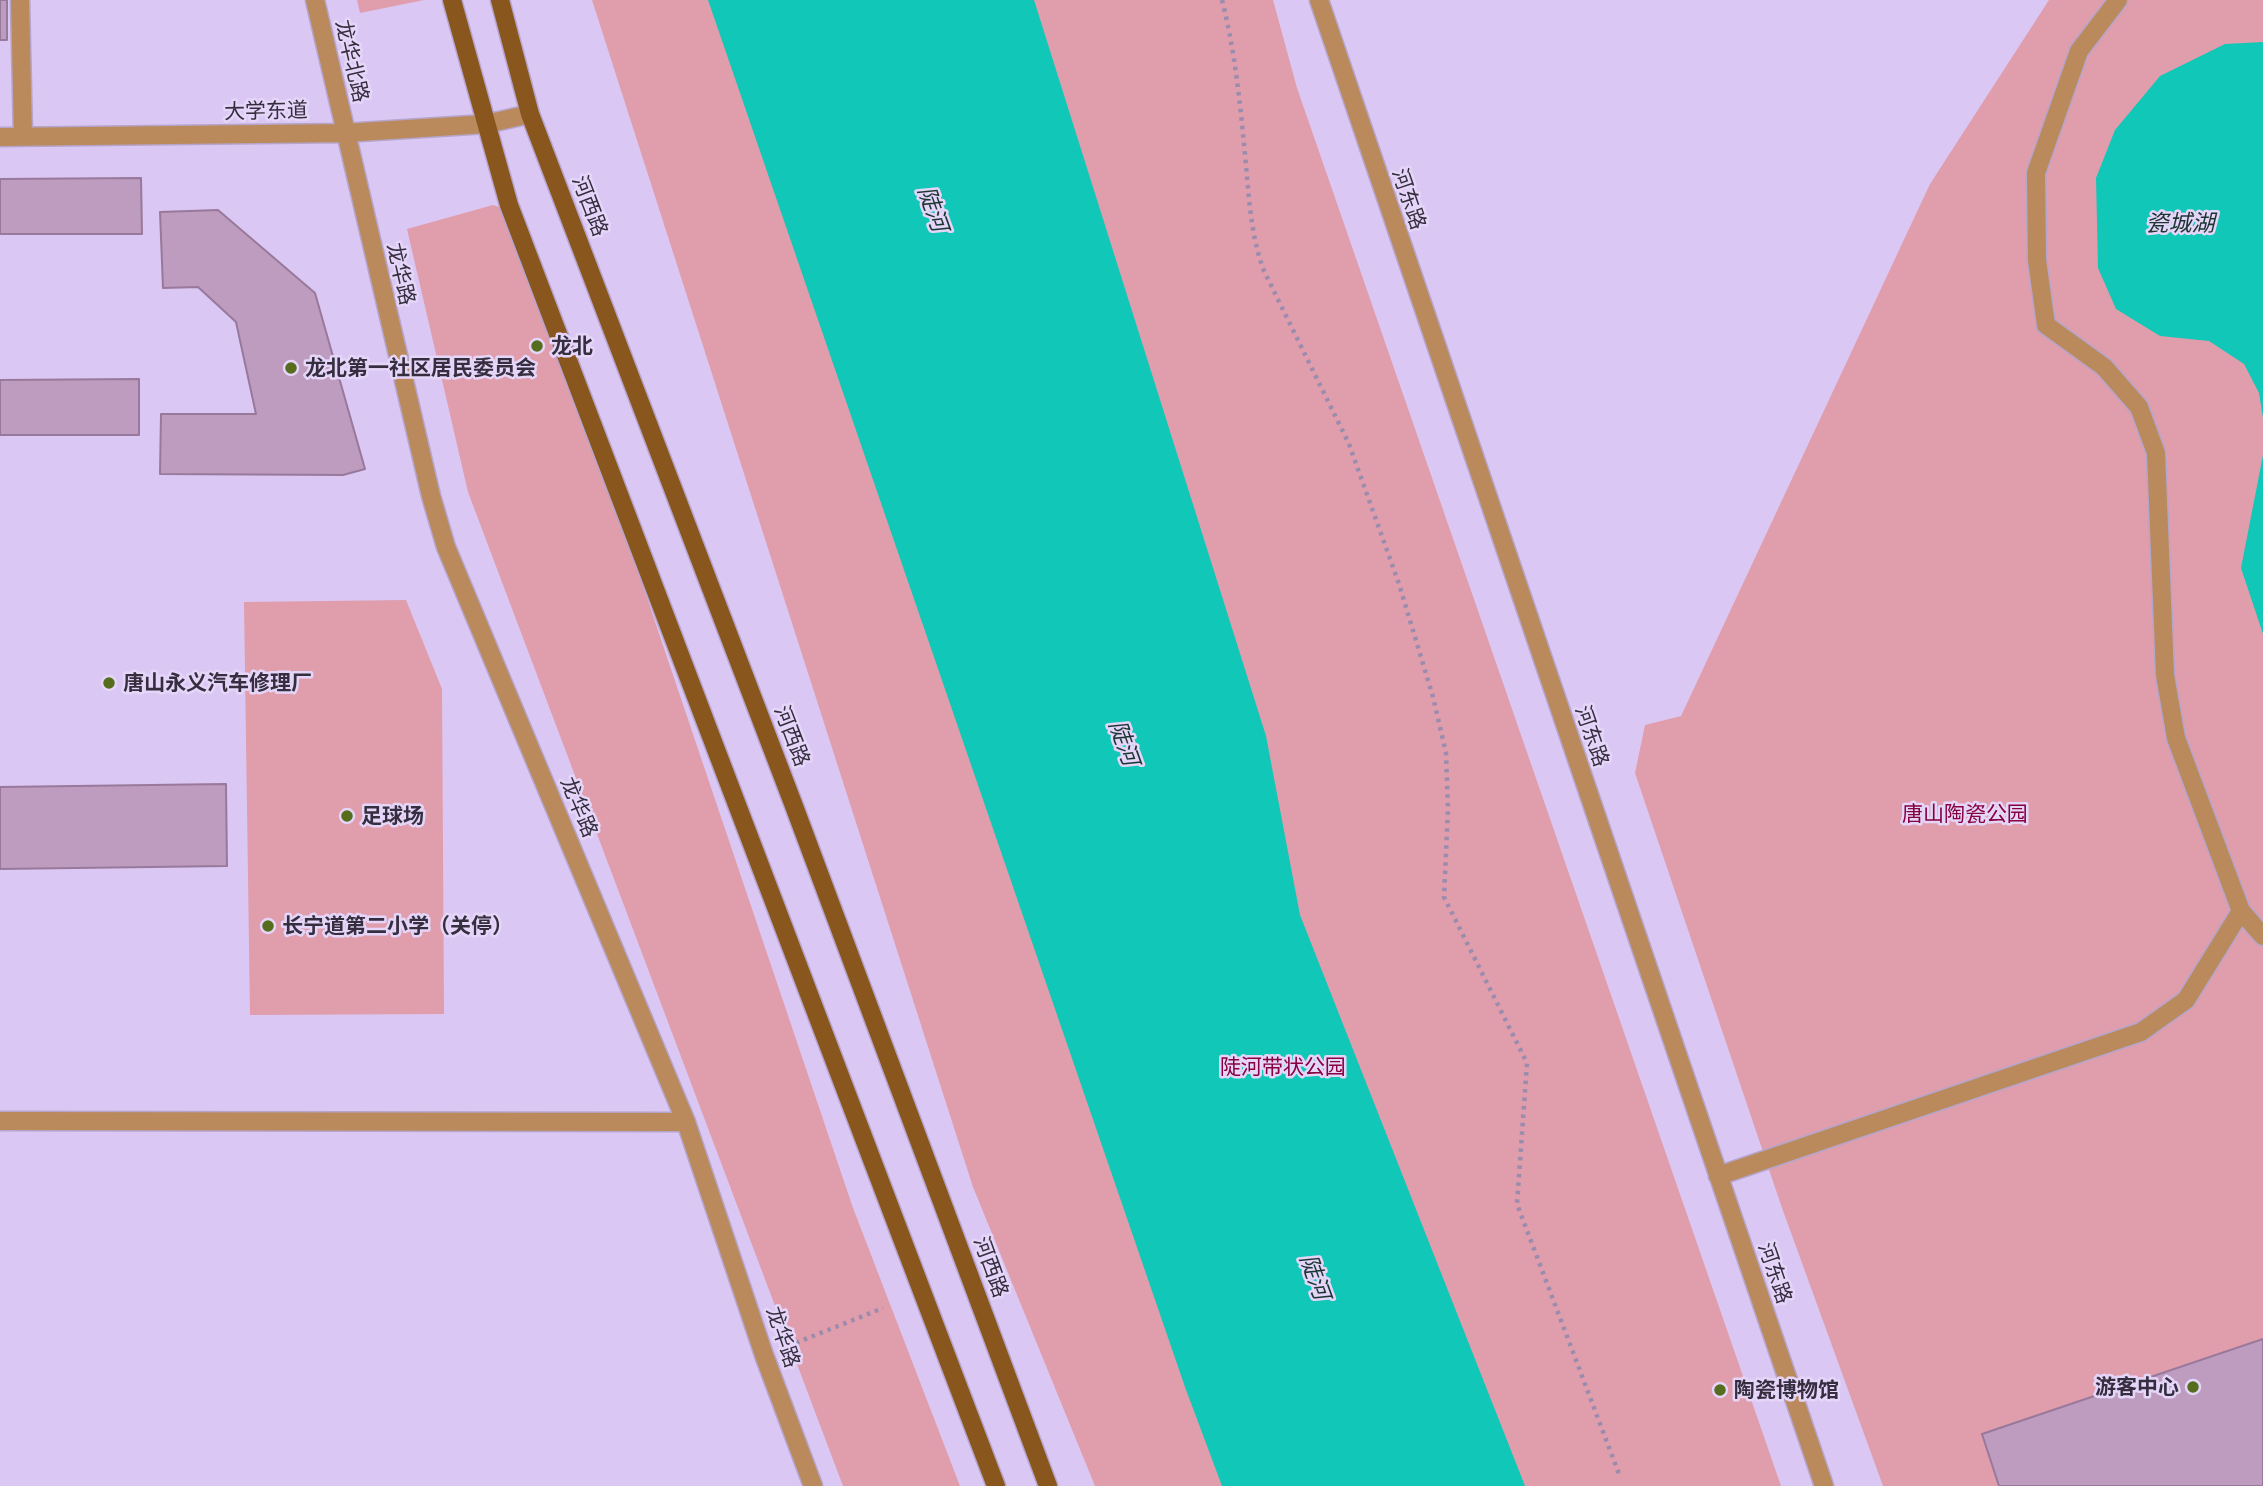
<!DOCTYPE html>
<html>
<head>
<meta charset="utf-8">
<style>
  body { margin:0 }
  canvas { display:block; background:#dac7f3 }
</style>
</head>
<body>
<canvas width="2263" height="1486"></canvas>
<script>
const context = document.querySelector('canvas').getContext('2d');
context.lineJoin = 'round';
function fillPath(path, color) { context.fillStyle = color; context.fill(path, 'evenodd'); }
function strokePath(path, color, width, dash) { context.strokeStyle = color; context.lineWidth = width; context.lineCap = dash ? 'butt' : 'round'; context.setLineDash(dash || []); context.stroke(path); }
function label(font, color, halo, rows, align = 'center') {
  context.font = font + ' Ubuntu,"Noto Sans SC",sans-serif'; context.lineWidth = 5; context.setLineDash([]); context.textBaseline = 'middle'; context.strokeStyle = halo; context.fillStyle = color; for (const [text, x, y, turn = 0] of rows) {
    context.save(); context.translate(x, y); context.rotate((+turn || 0) * Math.PI / 180); context.textAlign = isNaN(turn) ? turn : align; if (halo) context.strokeText(text, 0, 0); context.fillText(text, 0, 0); context.restore();
  }
}
fillPath(new Path2D(`
  M357,0H424L360,13Z
  M592,0H1273L1297,88L1781,1486H1095L973,1187Z
  M2049,0H2263V1486H1883L1782,1208L1635,773L1645,725L1681,716L1930,184Z
  M493,205L517,213L853,1208L960,1486H843L468,492L407,229Z
  M406,600L442,689L444,1014L250,1015L244,602Z`), '#e09dac');
fillPath(new Path2D(`
  M708,0H1034L1266,736L1300,915L1525,1486H1222L1185,1387Z
  M2263,42V418L2259,393L2244,364L2209,341L2160,336L2116,309L2098,268L2096,178L2115,130L2160,76L2225,44Z
  M2263,455V634L2241,568Z`), '#11c7b7');
const building = new Path2D(`
  M0,0H7V40H0Z
  M141,178L142,234H0V179Z
  M218,210L315,293L365,469L343,475L160,474L161,414H256L236,322L198,287L163,288L160,212Z
  M139,379V435H0V380Z
  M226,784L227,866L0,869V787Z
  M2263,1339V1486H1999L1982,1434Z`);
fillPath(building, '#bd9cbf');
strokePath(building, '#99799b', 2);
const minor = new Path2D(`
  M20,0L23,136
  M315,0L431,496L446,547L686,1122L764,1355L813,1486
  M1319,0L1824,1486
  M2118,0L2079,51L2036,173L2037,260L2046,325L2104,367L2139,407L2156,453L2165,675L2176,738L2241,911L2263,936
  M0,137L344,133L486,124L530,114
  M0,1121L686,1122
  M1718,1176L2141,1032L2186,1000L2241,911`);
const major = new Path2D(`
  M452,0L509,205L996,1486
  M500,0L530,114L794,806L1048,1486`);
strokePath(minor, '#b6a5cb', 21);
strokePath(major, '#b6a5cb', 21);
strokePath(new Path2D(`
  M1222,0C1235,51 1240,102 1245,155C1249,194 1250,234 1264,271L1349,444L1399,584L1433,697L1446,753L1448,809L1444,897L1527,1063L1517,1204L1619,1474
  M788,1346L883,1308`), '#9b8cae', 4.5, [3.5, 5]);
strokePath(minor, '#ba8a5c', 18);
strokePath(major, '#89561e', 18);
for (const [x, y, r, color] of [
  [537,346,7,"#566d1e"],
  [291,368,7,"#566d1e"],
  [109,683,7,"#566d1e"],
  [347,816,7,"#566d1e"],
  [268,926,7,"#566d1e"],
  [2193,1387,7,"#566d1e"],
  [1720,1390,7,"#566d1e"]
]) { const dot = new Path2D(); dot.arc(x, y, r, 0, 2 * Math.PI); context.fillStyle = color; context.fill(dot); strokePath(dot, '#e5d6f9', 2.5); }
label('21px', '#352e3f', '#e5d6f9', [
  ["龙华北路",352,61,77],
  ["大学东道",266,111,-1],
  ["河东路",1409,199,71],
  ["河西路",590,206,69],
  ["龙华路",401,274,77],
  ["河西路",792,736,69],
  ["河东路",1592,736,71],
  ["龙华路",579,807,67],
  ["河西路",991,1267,70],
  ["河东路",1775,1273,71],
  ["龙华路",783,1337,71]
]);
label('bold 21px', '#352e3f', '#e5d6f9', [
  ["龙北",551,346],
  ["龙北第一社区居民委员会",305,368],
  ["唐山永义汽车修理厂",123,683],
  ["足球场",361,816],
  ["长宁道第二小学（关停）",282,926],
  ["游客中心",2179,1387,"right"],
  ["陶瓷博物馆",1734,1390]
], 'left');
label('21px', '#86013d', '#e5d6f9', [
  ["唐山陶瓷公园",1965,814],
  ["陡河带状公园",1283,1067]
]);
label('italic 23px', '#1b3531', '#e5d6f9', [
  ["陡河",933,209,70],
  ["瓷城湖",2180,223],
  ["陡河",1124,743,70],
  ["陡河",1315,1277,70]
]);
</script>
</body>
</html>
